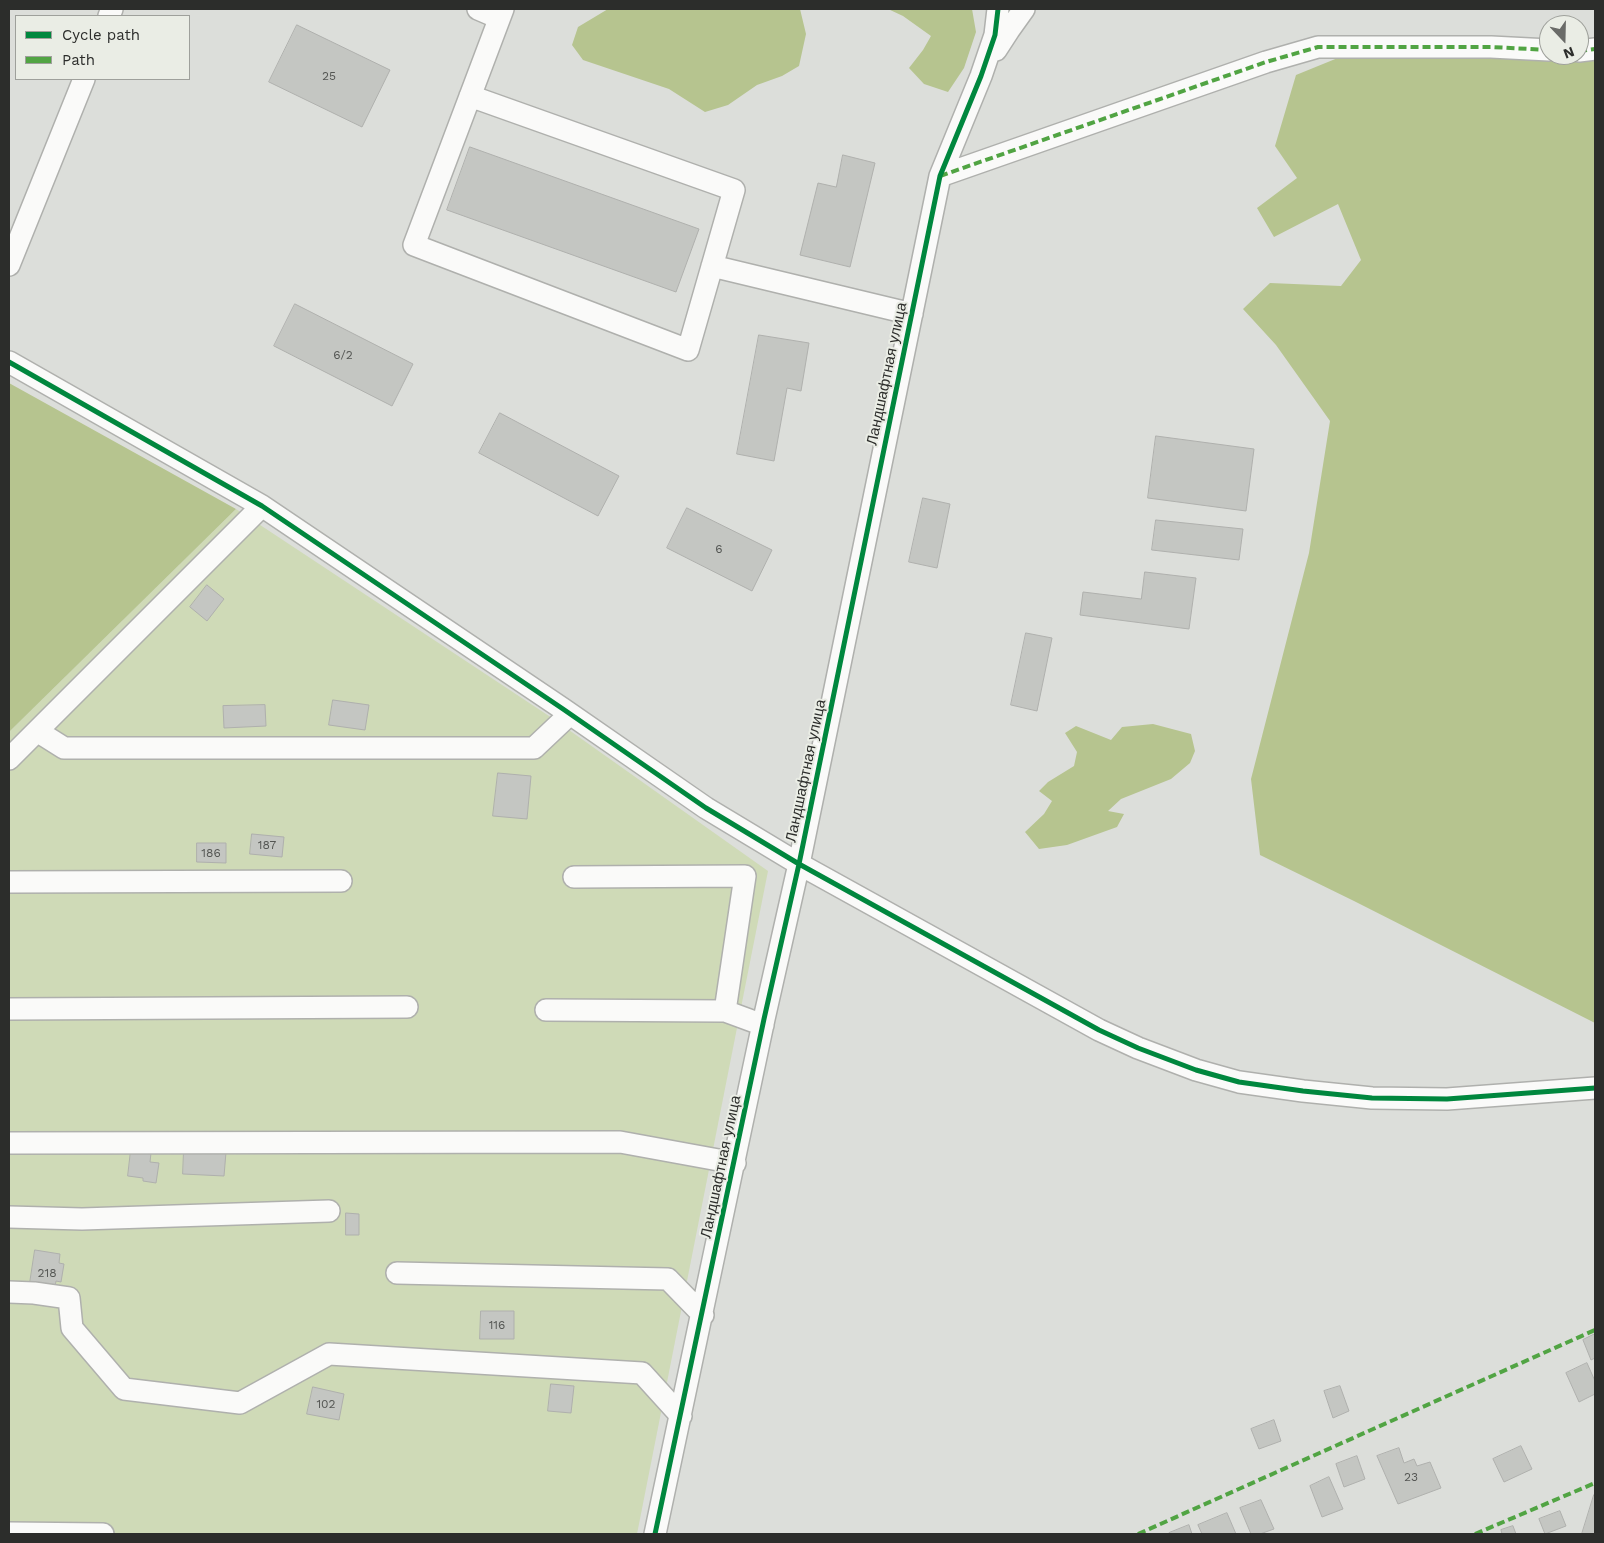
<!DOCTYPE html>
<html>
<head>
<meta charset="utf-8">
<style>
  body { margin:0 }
  #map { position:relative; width:1604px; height:1543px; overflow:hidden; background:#dcdeda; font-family:"Work Sans",sans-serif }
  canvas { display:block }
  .frame { position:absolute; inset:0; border:10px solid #2c2d2b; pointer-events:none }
  .legend { position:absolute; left:15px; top:15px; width:175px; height:65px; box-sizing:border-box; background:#eaede5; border:1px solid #9ea09b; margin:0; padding:6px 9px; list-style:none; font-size:15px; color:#2c2d2b }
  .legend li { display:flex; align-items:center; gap:10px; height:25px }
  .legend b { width:25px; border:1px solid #9ea09b }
  .north { position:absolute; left:1539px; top:15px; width:50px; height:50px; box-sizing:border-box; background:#eaede5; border:1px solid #9ea09b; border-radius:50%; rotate:159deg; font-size:14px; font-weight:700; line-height:20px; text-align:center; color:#2c2d2b }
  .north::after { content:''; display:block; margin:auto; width:18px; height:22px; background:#6a6b68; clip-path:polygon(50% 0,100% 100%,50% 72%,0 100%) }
</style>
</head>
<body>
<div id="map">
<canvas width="1604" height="1543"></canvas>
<div class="frame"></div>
<ul class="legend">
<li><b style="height:6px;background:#00873e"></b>Cycle path</li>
<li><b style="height:6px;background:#51a443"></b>Path</li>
</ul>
<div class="north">N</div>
</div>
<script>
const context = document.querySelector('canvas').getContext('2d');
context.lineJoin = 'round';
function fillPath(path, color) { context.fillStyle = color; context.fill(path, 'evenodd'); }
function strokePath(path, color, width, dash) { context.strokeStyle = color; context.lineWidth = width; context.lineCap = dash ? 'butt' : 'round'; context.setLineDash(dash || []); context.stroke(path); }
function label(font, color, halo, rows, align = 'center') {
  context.font = font + ' "Work Sans",sans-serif'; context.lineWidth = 4; context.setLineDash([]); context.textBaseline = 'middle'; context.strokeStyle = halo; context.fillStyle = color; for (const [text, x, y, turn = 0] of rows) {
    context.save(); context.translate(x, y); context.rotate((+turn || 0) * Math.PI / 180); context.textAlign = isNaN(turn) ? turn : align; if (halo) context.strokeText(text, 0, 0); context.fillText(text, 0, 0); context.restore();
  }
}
fillPath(new Path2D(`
  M236,509L552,718L768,871L637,1534H9V732Z`), '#cfdab7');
fillPath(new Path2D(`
  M608,9H800L806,34L799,66L782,76L757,85L728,105L705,112L669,89L583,60L572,45L578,27Z
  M888,9H972L976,32L964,68L948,92L924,84L909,68L923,50L931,36L903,16Z
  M1449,43L1564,58L1595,57V1023L1354,901L1260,855L1251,779L1309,553L1330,421L1276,345L1243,309L1270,283L1341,286L1361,260L1338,204L1274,237L1257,208L1297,178L1275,146L1296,75L1350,53Z
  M9,383L236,509L9,732Z
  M1153,724L1191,734L1195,751L1190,763L1171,779L1121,799L1108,811L1124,814L1117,827L1067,845L1039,849L1025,832L1044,814L1052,801L1039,791L1048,782L1074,766L1077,752L1065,733L1076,726L1111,740L1122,727Z`), '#b6c48f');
const building = new Path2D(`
  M297,25L390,70L362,127L269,82Z
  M470,147L699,229L676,292L447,210Z
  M843,155L875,163L850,267L800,255L818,183L836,187Z
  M295,304L413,364L392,406L274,346Z
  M759,335L809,343L801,391L787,388L774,461L737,454Z
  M500,413L619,476L598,516L479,453Z
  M1156,436L1254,449L1246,511L1148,498Z
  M923,498L950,504L937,568L909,562Z
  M687,508L772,550L752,591L667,548Z
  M1156,520L1243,529L1239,560L1152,550Z
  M1145,572L1196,578L1189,629L1080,615L1083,592L1141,599Z
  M207,585L224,599L207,621L190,607Z
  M1026,633L1052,638L1037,711L1011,705Z
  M333,700L369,705L365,730L329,725Z
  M265,705L266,726L224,728L223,706Z
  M498,773L531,776L527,819L493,816Z
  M252,834L284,837L282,857L250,854Z
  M197,843H226V863L197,862Z
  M131,1150L151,1153L150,1162L159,1163L156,1183L143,1181V1178L128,1176Z
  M184,1150L226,1152L224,1176L183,1174Z
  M346,1213L359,1214V1235H346Z
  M35,1250L60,1254L59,1263L64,1264L61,1282L56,1281L55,1287L30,1283Z
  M481,1311H514V1339H480Z
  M1595,1334V1358L1591,1360L1583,1340Z
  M1587,1363L1595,1381V1394L1579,1402L1566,1373Z
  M551,1384L574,1386L571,1413L548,1411Z
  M1340,1386L1349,1411L1333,1418L1324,1391Z
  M313,1387L344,1394L339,1420L307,1414Z
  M1274,1420L1281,1441L1259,1449L1251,1429Z
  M1521,1446L1532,1469L1504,1482L1493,1459Z
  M1399,1448L1404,1463L1414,1459L1417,1466L1430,1462L1441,1488L1398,1504L1377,1456Z
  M1357,1456L1365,1479L1344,1487L1336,1464Z
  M1329,1477L1343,1509L1322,1517L1310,1486Z
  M1594,1495L1595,1496V1534H1582Z
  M1261,1500L1274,1529L1260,1534H1251L1240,1508Z
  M1560,1511L1566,1526L1545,1534L1539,1519Z
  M1227,1513L1236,1534H1202L1198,1525Z
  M1189,1525L1192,1534H1169V1533Z
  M1513,1526L1516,1534H1502L1501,1530Z`);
fillPath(building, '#c4c6c2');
strokePath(building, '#afb0ad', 1);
const minor = new Path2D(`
  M478,9L499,18
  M109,16L112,9
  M996,50L1009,30L1024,9
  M1579,51L1595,49
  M470,96L734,190L688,350L414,245L503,9
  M940,176L1266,62L1318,47H1491L1549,50
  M9,265L84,79
  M712,266L912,314
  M9,362L262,506L563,709L706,808L799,864L1099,1030L1138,1048L1196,1070L1239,1082L1303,1091L1372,1098L1447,1099L1595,1088
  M37,731L64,748H534L570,714
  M9,759L262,506
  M574,877L745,876L725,1011
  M9,882L341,881
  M9,1009L407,1007
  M546,1010L725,1011L763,1025
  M9,1143L620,1142L735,1163
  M9,1217L82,1219L329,1211
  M397,1273L668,1279L703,1315
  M9,1292L34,1293L69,1298L72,1328L124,1389L240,1403L329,1354L642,1373L681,1416
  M9,1533L103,1534
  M655,1534L764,1019L799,864L940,176L981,76L995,35L998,9`);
strokePath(minor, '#afb0ad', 24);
strokePath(minor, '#fafaf9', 21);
strokePath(new Path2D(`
  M1579,51L1595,49
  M940,176L1266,62L1318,47H1491L1549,50
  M1138,1534L1595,1330
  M1475,1534L1595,1483`), '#51a443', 4, [8, 4]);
strokePath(new Path2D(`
  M9,362L262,506L563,709L706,808L799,864L1099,1030L1138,1048L1196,1070L1239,1082L1303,1091L1372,1098L1447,1099L1595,1088
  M655,1534L764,1019L799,864L940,176L981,76L995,35L998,9`), '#00873e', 5);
label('12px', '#545653', null, [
  ["25",329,76],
  ["6/2",343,355],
  ["6",719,549],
  ["187",267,845],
  ["186",211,853],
  ["218",47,1273],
  ["116",497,1325],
  ["102",326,1404],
  ["23",1411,1477]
]);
label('15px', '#2c2d2b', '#eaede5', [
  ["Ландшафтная улица",887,374,-78],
  ["Ландшафтная улица",806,771,-78],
  ["Ландшафтная улица",721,1167,-78]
]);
</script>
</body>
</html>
